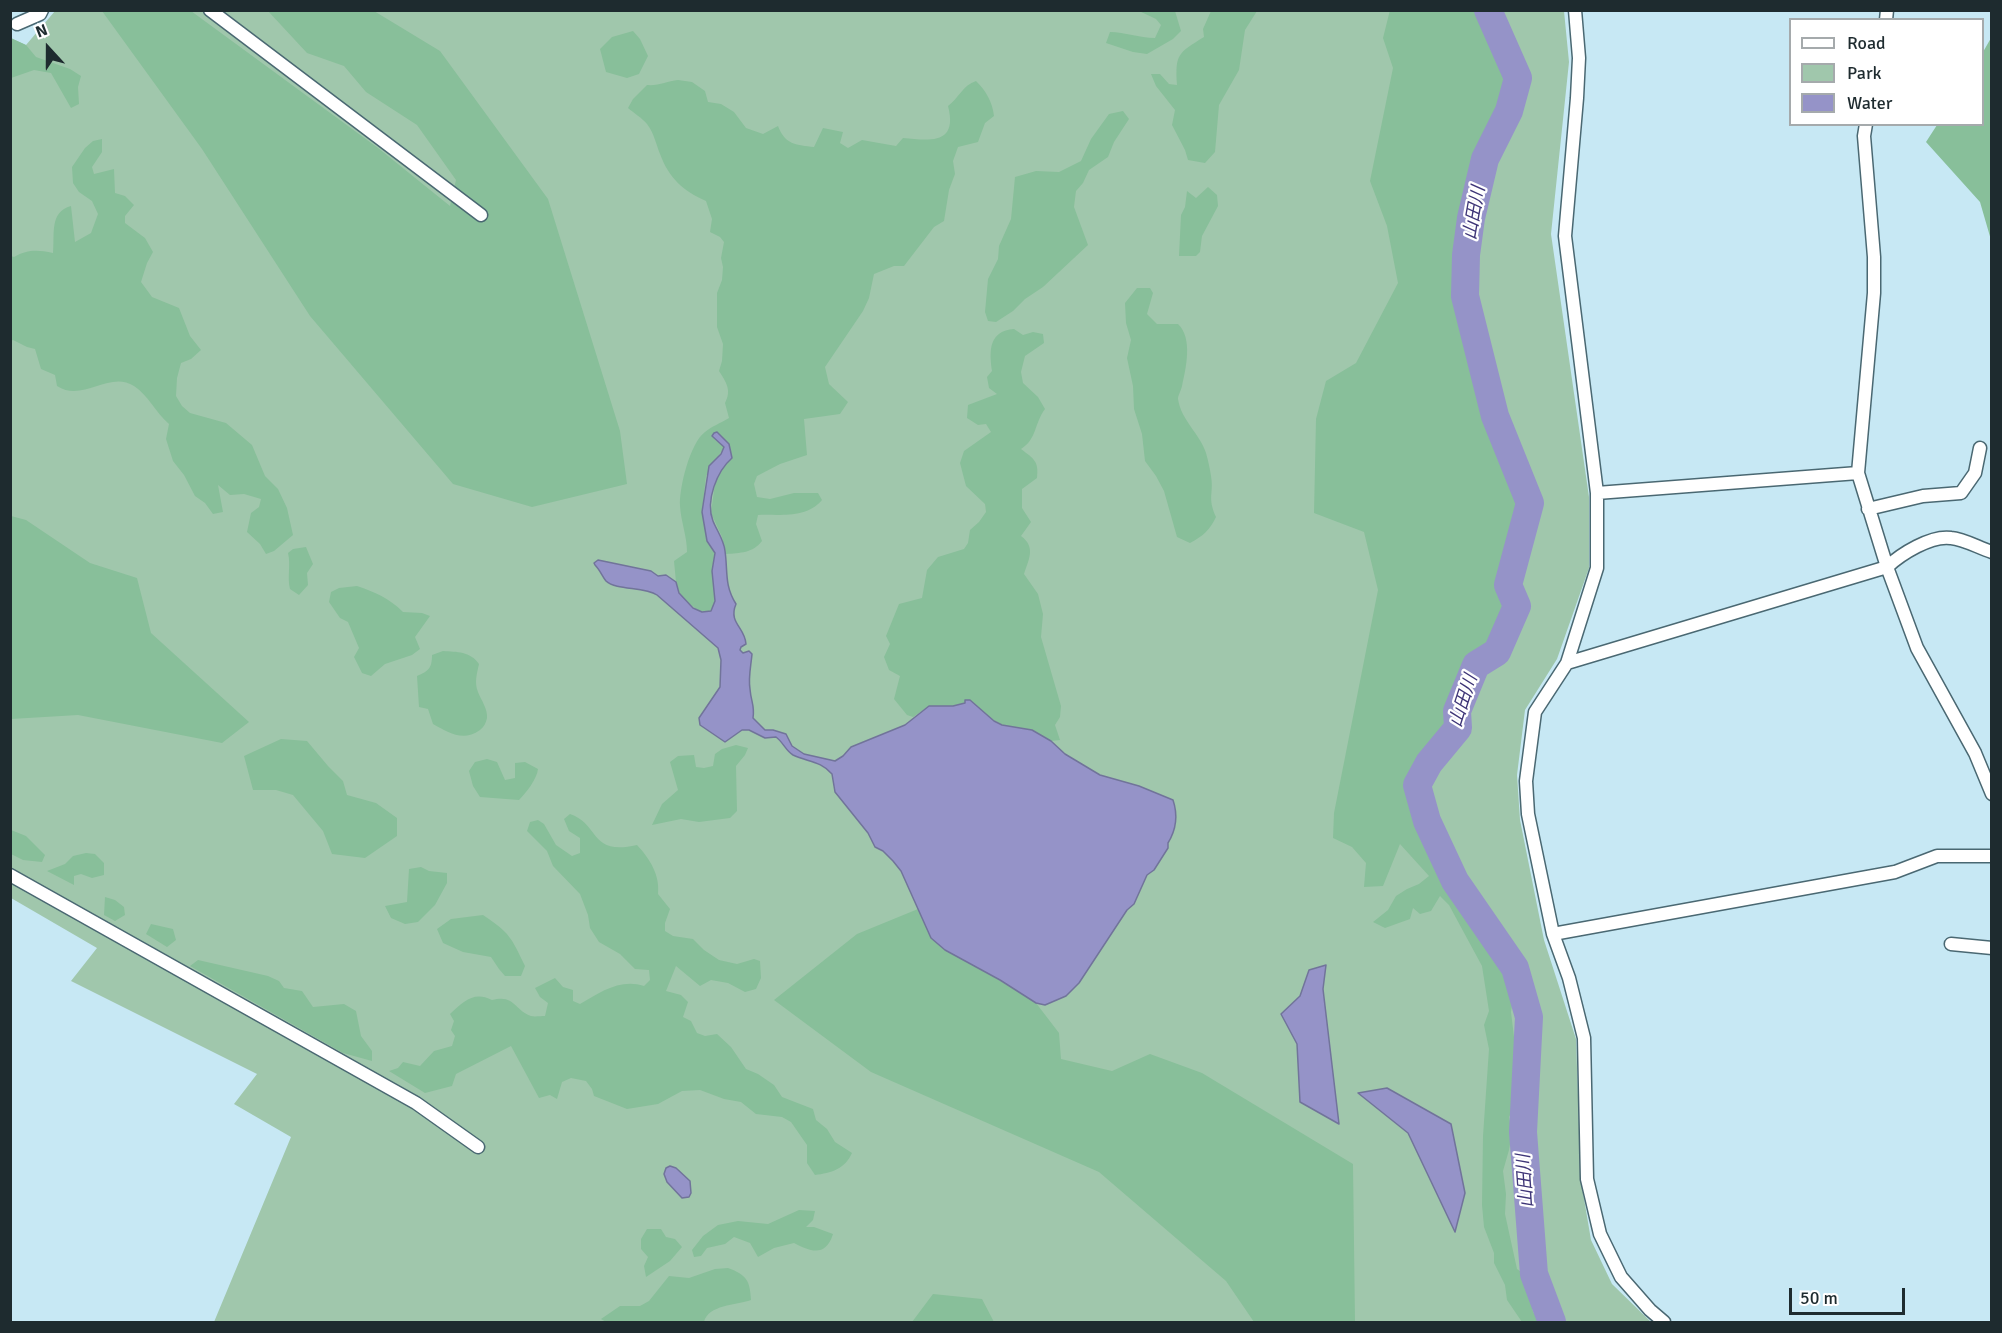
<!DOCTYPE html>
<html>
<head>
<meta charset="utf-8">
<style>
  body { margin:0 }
  #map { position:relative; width:2002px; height:1333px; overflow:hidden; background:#c7e8f4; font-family:Signika,sans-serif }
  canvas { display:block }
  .frame { position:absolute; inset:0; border:12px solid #1e2b2f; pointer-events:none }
  .legend { position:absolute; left:1789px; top:18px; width:195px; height:108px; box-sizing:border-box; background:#fff; border:2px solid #a5aaac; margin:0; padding:8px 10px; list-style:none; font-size:18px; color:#1e2b2f }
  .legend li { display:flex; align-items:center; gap:12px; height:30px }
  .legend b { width:30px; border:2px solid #a5aaac }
  .north { position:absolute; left:18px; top:18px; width:60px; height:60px; -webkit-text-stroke:4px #fff; paint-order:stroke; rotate:339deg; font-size:16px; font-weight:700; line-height:24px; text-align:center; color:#1e2b2f }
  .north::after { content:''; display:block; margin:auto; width:21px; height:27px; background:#1e2b2f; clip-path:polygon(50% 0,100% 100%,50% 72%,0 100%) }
  .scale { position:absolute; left:1789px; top:1288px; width:116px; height:27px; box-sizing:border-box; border:3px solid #1e2b2f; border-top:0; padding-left:8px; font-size:18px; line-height:21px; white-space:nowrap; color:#1e2b2f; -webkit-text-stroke:4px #fff; paint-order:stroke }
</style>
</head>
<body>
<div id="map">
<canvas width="2002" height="1333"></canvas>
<div class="frame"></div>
<ul class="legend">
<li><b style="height:8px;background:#fff"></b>Road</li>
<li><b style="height:16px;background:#a0c7ac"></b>Park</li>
<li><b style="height:16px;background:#9593c8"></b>Water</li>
</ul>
<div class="north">N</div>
<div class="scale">50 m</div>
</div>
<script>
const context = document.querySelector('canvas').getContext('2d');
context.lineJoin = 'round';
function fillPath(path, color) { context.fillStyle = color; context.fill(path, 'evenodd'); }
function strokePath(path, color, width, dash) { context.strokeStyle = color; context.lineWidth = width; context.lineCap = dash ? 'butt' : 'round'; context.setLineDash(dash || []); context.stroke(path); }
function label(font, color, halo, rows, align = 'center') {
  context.font = font + ' Signika,"Noto Sans JP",sans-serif'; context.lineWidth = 4.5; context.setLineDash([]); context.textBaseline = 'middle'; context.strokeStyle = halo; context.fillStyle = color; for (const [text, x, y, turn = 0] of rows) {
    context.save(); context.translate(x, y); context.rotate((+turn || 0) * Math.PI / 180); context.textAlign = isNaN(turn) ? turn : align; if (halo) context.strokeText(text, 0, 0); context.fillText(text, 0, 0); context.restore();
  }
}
fillPath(new Path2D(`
  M55,11H1564L1569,62L1551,234L1589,497V568L1557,659L1525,710L1517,775L1520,820L1544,940L1576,1039L1581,1181L1591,1240L1612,1284L1651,1322H214L291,1137L234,1104L257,1074L71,981L97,948L11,898L10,38L26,45Z`), '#a0c7ac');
fillPath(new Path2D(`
  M1390,10L1481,11L1492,38L1511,76V89L1506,106L1476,176L1465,222L1458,314L1504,449L1512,491L1523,504L1504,581L1511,603L1509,616L1497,631L1486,655L1471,666L1463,679L1452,708L1453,725L1413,780L1410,792L1418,826L1434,861L1448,884L1473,913L1513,980L1510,991L1513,1000L1511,1012L1514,1037L1517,1044L1520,1062L1516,1103L1509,1117L1512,1132L1509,1150L1503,1171L1506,1194L1505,1214L1517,1269L1528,1277L1533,1312L1541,1322H1522L1507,1300L1505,1285L1494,1263V1253L1484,1227L1482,1205L1483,1136L1489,1049L1484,1025L1489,1011L1482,966L1449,905L1440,896L1431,911L1420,914L1413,908L1410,919L1385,928L1373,922L1388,910L1396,896L1407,889L1419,884L1429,876L1400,844L1383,886L1364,887L1366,863L1352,847L1333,838L1334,813L1378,590L1364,532L1314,513L1316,419L1326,381L1356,363L1398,283L1387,226L1370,181L1393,68L1383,38Z
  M102,11H191L378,148L450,206L456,180L417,125L366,92L344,66L307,53L268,11H374L440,51L548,199L620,431L627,484L532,507L453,484L310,316L202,149Z
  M1139,11H1175L1181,31L1173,39L1147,54L1133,52L1106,43L1110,32C1125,32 1139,38 1155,38L1161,25L1156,19Z
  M1211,11H1257L1245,30L1239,70L1219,105L1215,152L1205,163L1188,160L1185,150L1172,125L1175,110L1156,86L1151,74H1160L1169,84L1177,85C1175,54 1178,53 1204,37L1203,29Z
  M633,31L640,39L648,56L639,74L627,78L606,72L600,49L612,37Z
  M11,38L26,45L36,57L70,69L81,76L78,87L79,104L71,108L51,73L34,70L11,78Z
  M1991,38V240L1980,202L1926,142L1937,125L1982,124L1983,52Z
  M678,80L692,82L705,91L708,102L721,104L734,112L746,128L763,134L778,126C785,145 797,145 814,147L823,128L843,132L840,143L848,148L862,140L896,146L903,138C931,141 958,144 948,106C958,99 963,85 976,81C986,91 992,101 994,116L985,123L978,142L958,147L953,161L955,174L949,190L944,221L934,227L904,266H894L874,274L869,298L863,311L825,367L829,384L848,402L840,414L804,419L807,455L780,464L757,476L754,484L757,497L770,499L794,493H818L822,500C806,519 780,514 758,515L756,524L762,541C753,553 740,553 726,554L722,537L711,513L715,483L719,472L732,458L729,444L714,439L724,447L706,476L702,512L707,540L715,553L712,571L715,601L711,611H699L681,597L676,582L674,561L687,552C687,536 681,522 680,506C679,488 690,443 705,432C712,426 721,423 729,418L725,403C732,390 726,382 719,371L722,361L723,344L717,327V293L722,280L723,267L721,258L724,242L720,237L710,232L712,219L706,201C683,191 669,178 660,154C656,144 654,133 647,124C642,118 634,113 628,108L633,99L647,85C659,86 667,81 678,80Z
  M1123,111L1129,119L1114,142L1108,157L1089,170L1083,183L1076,191L1074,207L1088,245L1043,287L1025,299L1013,311L996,322L988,321L985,312L988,279L998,259L999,246L1011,219L1015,177L1036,171L1059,172L1081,161L1091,139L1109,114Z
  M102,139V152L92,167L94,174L114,169L115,193L125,196L134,205L125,216V223L145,238L153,252L147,263L141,282L152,297L179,308L190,336L201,350L191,359L181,363L177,378L176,396L182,406L190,413L226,423L252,445L265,476L278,489L287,508L293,535L274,551L266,554L260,544L247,532L251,513L259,507L261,499L244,494L230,495L218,485L223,512L213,514L205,503L195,496L184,475L173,461L166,439L169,424C156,413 148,395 134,386C109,370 83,403 57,386L55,375L41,369L35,349L27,347L13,340L11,341V256L14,257C28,249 38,250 53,253C55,234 49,212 71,206L75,242L91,233L98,214L92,201L79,192L73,183L72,167L85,148L93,141Z
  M1208,187L1217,195L1218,206L1202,236L1200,252L1196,256H1179L1181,215L1185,207L1187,191L1196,198Z
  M1137,288H1150L1153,293L1147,314L1157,324H1178C1193,338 1186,368 1182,386C1181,391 1178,395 1178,399C1181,420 1200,434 1206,453C1208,460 1210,469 1211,476C1214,494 1207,497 1216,517C1210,530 1203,536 1190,543L1177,537L1164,491L1156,476L1145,461L1142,434L1134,409L1133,386L1127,358L1131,340L1126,323L1125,303Z
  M1014,329L1023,335L1033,332L1043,334L1044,343L1025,356L1021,372L1023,383L1038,397L1045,409C1034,424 1037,439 1021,449C1034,459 1039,461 1037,478L1022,489V508L1031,522L1021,536C1036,547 1029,559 1024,574L1038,594L1043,614L1041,637L1061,706L1060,717L1055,725L1060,740L1051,741L1032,730L1002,725L965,703L953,706H929L913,717L907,715L894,699L900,676L889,670L884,657L890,644L886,636L899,604L922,598L927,570L938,557L964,549L968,543L970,530L979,522L986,512L985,504L966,486L960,463L964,451L991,432L986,424L978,425L967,418L968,405L997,394L989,388L987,377L992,371C989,350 989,331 1014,329Z
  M11,516L26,520L90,563L137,578L151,633L249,722L222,743L78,715L11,719Z
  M306,547L313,564L307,573L308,585L299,595L290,589C287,577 291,565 288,553L293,549Z
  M357,586C375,592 389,598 403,612L422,613L430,616L415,637L420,649L412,655L385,664L371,676L362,673L354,657L359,648L348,622L340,618L329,602L331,592L339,588Z
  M443,651C457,652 470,651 479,664C477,673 474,683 478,692C481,700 488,709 487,718C486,723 484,727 480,730C463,742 449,733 433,724L428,709L419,707L417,676C429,671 432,668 432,655Z
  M281,739L307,741L328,766L343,781L347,795L376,803L397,818V836L365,858L332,854L323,831L293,795L276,790H253L244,756Z
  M736,745L748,748L745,755L736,766L737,811L730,818L699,822L681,819L652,825L662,804L678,790L670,762L678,756L694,755L696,767L704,768L713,766L715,754L722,749Z
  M487,759L497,762L505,780L515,778V763L525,762L538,769C537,779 526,793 519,800L480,797L473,786L469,771L475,762Z
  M570,814C600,824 589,856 637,845C650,859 660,875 658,894L670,909L665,923V931L673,936L693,939L704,950L719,960L737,964L754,959L760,961L761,978L756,989L745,992L728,983L711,980L700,986L676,966L666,991L681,995L688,1002L683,1017L691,1021L697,1033L705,1036L717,1034L731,1047L746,1069L758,1074L774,1085L782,1097L813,1109L816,1120L827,1129L835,1142L852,1153C845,1169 831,1173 815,1175L807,1163V1145L791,1122L782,1117L756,1114L741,1102L724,1099L700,1090L682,1091L658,1104L627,1109L594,1096L592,1089L586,1081L571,1078L562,1082L557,1099L550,1095L539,1098L511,1046L456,1074L452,1086L425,1093L389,1071L398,1068L403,1062L420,1066L434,1051L452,1046L455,1036L451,1030L454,1021L450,1014C464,1001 474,991 492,1000C515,994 514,1010 531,1016C534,1017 541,1016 545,1016L548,1003L540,997L535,988L555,978L563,987L573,990V1001L580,1004C600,992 621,978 644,986L650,980L649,970L635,969L620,954L599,942L590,928L588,915L580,894L553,866L547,851L527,831L530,822L538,820L544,824L556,845L572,856L580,853V838L569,831L564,819Z
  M11,830L26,836L45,855L42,862L23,860L11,854Z
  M86,853L95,854L104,863V875L92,878L81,874L74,876V885L47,871L65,864L73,856Z
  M421,867L429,871L447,873V883L435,905L418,922L405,924L391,918L385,906L407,902L409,869Z
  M105,897L115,900L124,907L125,915L115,921L104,915Z
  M918,909L931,938L1036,1003L1059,1033L1061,1059L1112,1071L1150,1054L1202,1073L1353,1164L1355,1322H1254L1226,1281L1099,1172L871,1072L774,1000L857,934Z
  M483,915C510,933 511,937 525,966L521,976H505L499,969L491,957L463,952L443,943L437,929L451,919Z
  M151,924L173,929L176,940L167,947L146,934Z
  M198,960L268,976L279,981L284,988L302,991L313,1007L344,1004L356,1011L361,1036L372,1051V1061L343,1053L190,966Z
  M799,1210L815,1211L813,1220L806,1227H814L833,1234C826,1257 811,1252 794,1243L774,1248L758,1257L750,1243L734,1237L725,1244L707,1248L701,1256L694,1257L692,1250L703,1236L718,1225L738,1221L768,1224Z
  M647,1229H661L666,1237L675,1239L682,1247L670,1261L646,1277L644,1266L648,1257L641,1249V1239Z
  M728,1268C747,1275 750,1281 751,1300C736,1305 708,1305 704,1322H606L601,1319L620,1306H640L649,1301L669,1276L689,1278L715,1269Z
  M933,1294L982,1299L994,1322H912Z`), '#88bf9a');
const water = new Path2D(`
  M717,432L729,444L732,458C717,471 705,501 713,521C717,531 724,540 725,551C728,571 724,585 736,604C728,623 745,627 746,644L741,647L740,650L743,653L749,651L752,654C751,666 748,678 750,689C751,702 755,706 753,718L765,730H773L786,734L792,746L804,754L835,761L843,756L851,747L905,725L929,706H953L965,703V700H970L994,721L1002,725L1032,730L1051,741L1065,754L1100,775L1139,786L1173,800C1178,815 1176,830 1168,843V848L1154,870L1147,875L1134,904L1127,910L1079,983L1066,996L1045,1005L1036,1003L1000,980L945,950L931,938L901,871L893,861L883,851L875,847L868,833L835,792L832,774C821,761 808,762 793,755C786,751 783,742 776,737L765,738L749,730H742L725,742L700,725L699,718L720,687L721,660L718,648L657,595C644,586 617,591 606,581C602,576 600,570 595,565L594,563L598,560L651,571L658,576L666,575L676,582L679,593L693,608L702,612L711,611L715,601L712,571L715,553L707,541L702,512L709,466L721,454L724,447L712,436L714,433Z
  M1326,965L1323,989L1339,1124L1300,1102L1297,1044L1281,1014L1300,996L1309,970Z
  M1387,1088L1451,1124L1465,1193L1455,1232L1408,1133L1358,1093Z
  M670,1166L676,1168L690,1181L691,1193L689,1197L682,1198L667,1182L664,1174L666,1168Z`);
fillPath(water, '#9593c8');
strokePath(water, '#71749a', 1.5);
strokePath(new Path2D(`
  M1488,10L1518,78L1509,111L1485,159L1471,218L1466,255L1465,296L1495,416L1530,503L1508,585L1517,606L1497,652L1476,665L1457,711L1458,728L1429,763L1417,785L1427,821L1455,881L1515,968L1529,1017L1523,1132L1534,1274L1552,1322`), '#9593c8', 28);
const street = new Path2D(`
  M210,10L481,215
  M1575,10L1579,58L1577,98L1565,236L1597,493V568L1567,663L1535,712L1526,781L1528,814L1553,934L1569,978L1584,1038L1587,1179L1600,1234L1621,1277L1650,1310L1664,1322
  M1886,20L1887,10
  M17,24L40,14L42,10
  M1866,124L1864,136L1874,257V293L1858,473L1887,567L1917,648L1975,753L1992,794
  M1597,493L1858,473
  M1868,509L1923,496L1961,493L1975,473L1980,448
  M1567,663L1887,567C1901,554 1931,535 1951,538C1964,539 1979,548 1992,552
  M10,875L416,1103L478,1147
  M1553,934L1895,872L1937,856H1992
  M1951,944L1992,948`);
strokePath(street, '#4a6872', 15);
strokePath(street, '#fff', 12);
label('italic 18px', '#3e3577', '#fff', [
  ["山田川",1475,213,-80],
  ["山田川",1464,701,-72],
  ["山田川",1526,1181,-94]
]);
</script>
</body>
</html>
